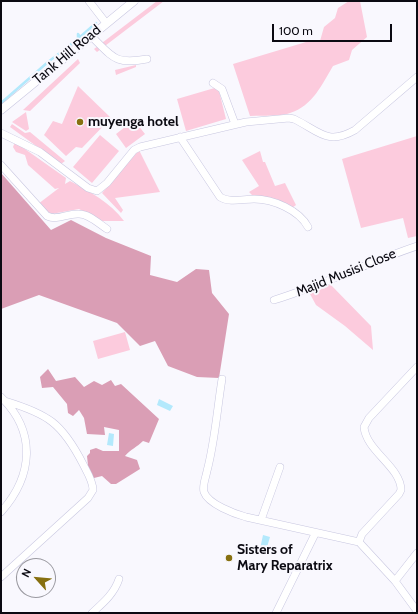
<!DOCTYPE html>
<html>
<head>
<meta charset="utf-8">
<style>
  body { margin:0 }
  #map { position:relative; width:418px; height:614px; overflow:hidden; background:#f9f8fe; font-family:Cabin,sans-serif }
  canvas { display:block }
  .frame { position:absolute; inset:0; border:2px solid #0b0a12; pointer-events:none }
  .north { position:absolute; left:16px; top:558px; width:40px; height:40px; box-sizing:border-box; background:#f9f8fe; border:1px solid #9a99a0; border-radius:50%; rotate:297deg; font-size:11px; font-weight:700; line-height:16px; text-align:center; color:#0b0a12 }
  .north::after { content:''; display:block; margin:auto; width:14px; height:18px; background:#877010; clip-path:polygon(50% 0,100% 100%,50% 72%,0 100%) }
  .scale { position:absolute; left:272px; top:24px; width:120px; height:18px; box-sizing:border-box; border:2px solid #0b0a12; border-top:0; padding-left:5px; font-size:12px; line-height:14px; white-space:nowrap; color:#0b0a12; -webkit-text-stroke:3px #f9f8fe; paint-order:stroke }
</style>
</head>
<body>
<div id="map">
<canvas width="418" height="614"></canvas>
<div class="frame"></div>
<div class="north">N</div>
<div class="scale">100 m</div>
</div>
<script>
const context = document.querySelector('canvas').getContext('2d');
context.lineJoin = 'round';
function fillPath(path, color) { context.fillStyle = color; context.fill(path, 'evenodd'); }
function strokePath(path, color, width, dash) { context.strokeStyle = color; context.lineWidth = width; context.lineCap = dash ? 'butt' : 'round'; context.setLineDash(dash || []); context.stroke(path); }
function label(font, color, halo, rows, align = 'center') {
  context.font = font + ' Cabin,sans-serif'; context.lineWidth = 4; context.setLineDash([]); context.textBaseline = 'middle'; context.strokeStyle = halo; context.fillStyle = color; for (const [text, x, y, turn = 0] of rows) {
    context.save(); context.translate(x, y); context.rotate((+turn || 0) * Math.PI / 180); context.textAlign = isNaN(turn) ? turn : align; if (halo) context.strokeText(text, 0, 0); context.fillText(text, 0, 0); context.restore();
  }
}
fillPath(new Path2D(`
  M157,1H164L97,52L94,49Z
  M349,1H360L367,37L352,50L349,60L333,66C322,84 313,106 290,113C278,117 262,115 250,116L233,64L306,42L320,41L324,27L335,18L338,8Z
  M78,59L80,63L30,111L23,110Z
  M136,65V67L116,75L115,70Z
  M78,86L111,118L82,148L76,147L66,156L44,135L53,121L62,124Z
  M218,87L226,119L186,131L177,99Z
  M26,112L29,129L26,131L12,122Z
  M134,120L145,134L126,148L116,134Z
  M12,124L25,133L30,132L65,161L61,164L10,127Z
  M100,135L119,151L92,183L73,167Z
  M417,136V236L408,238L403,218L361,228L342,159Z
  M15,142L66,178L65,184L70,181C90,192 110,202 124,221H102L79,209L51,214L38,204L59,188L55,189L28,165L25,155L16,152L13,147Z
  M139,150L160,192L115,198L123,210L121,213L102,193Z
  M260,151L263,162H265L275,186L285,183L296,205L292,208L254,197L249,192L259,186L242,160Z
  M330,284L371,326L373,350L345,326L316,305L310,294Z
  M125,332L130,350L98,359L93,341Z`), '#fccbdd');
fillPath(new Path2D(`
  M1,173L51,230L71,220L106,238L151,256L150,275L177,282L196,269L209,270L212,293L229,314L219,378L197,377L168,366L155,341L140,346L117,323L39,295L1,309Z
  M48,369L56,381L75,377L84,387L94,381L102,385L111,380L115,386L121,384L159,419L149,443L143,441C137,447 131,449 125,456L137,460L140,469L116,484H111L102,476L94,478L89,475L87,456L90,453V450L96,448L103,451H119V430L104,427L105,435L87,434L84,418L79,410L73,416L68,413L67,404L53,387L42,388L40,377Z`), '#da9eb5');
fillPath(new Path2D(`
  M159,399L173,406L170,411L157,405Z
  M109,433L114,434L113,446L107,445Z
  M263,535L270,537L265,554L255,552L256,548L260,549Z`), '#b3e9fc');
strokePath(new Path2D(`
  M1,103L48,62L78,39V34L80,37L96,23`), '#b3e9fc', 2.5);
const minor = new Path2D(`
  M89,1L106,23
  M91,36C113,57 114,65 147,59
  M213,83L222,89L235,124
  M1,133L40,152L88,188L97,191L107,183L134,150L140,147L246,122L289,118L294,119C319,131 327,146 355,130L417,77
  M180,137L220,197C229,203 243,199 254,199C273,199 299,210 308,227
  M1,165L47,216C58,221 67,213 79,214C89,214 98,223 107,229
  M274,300C323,285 369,262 417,246
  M222,379C217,410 215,441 207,471C206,477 202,486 204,492C208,504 235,514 246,517L359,542L395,581L417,611
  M1,397C37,432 33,476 1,512
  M261,520L280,467
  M359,542L362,534L399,494L401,490C401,467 366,451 364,427L369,418L417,367
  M1,577L88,498L93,490C93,481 87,472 83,464C62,423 48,414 5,401
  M395,581L417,553
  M92,613C103,603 114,594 119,579
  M276,613L315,534`);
const tertiary = new Path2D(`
  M1,110L134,1`);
strokePath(minor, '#c8c7e0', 8);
strokePath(tertiary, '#c8c7e0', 9);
strokePath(minor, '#fff', 7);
strokePath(tertiary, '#fff', 8);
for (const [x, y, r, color] of [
  [80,122,4,"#877010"],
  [229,558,4,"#877010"]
]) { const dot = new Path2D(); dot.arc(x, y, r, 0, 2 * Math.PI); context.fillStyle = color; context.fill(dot); strokePath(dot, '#f9f8fe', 1.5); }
label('14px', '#0b0a12', '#f9f8fe', [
  ["Tank Hill Road",67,55,-40],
  ["Majid Musisi Close",346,273,-22]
]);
label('bold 14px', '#0b0a12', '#f9f8fe', [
  ["muyenga hotel",88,122],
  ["Sisters of",237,550],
  ["Mary Reparatrix",237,566]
], 'left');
</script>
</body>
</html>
